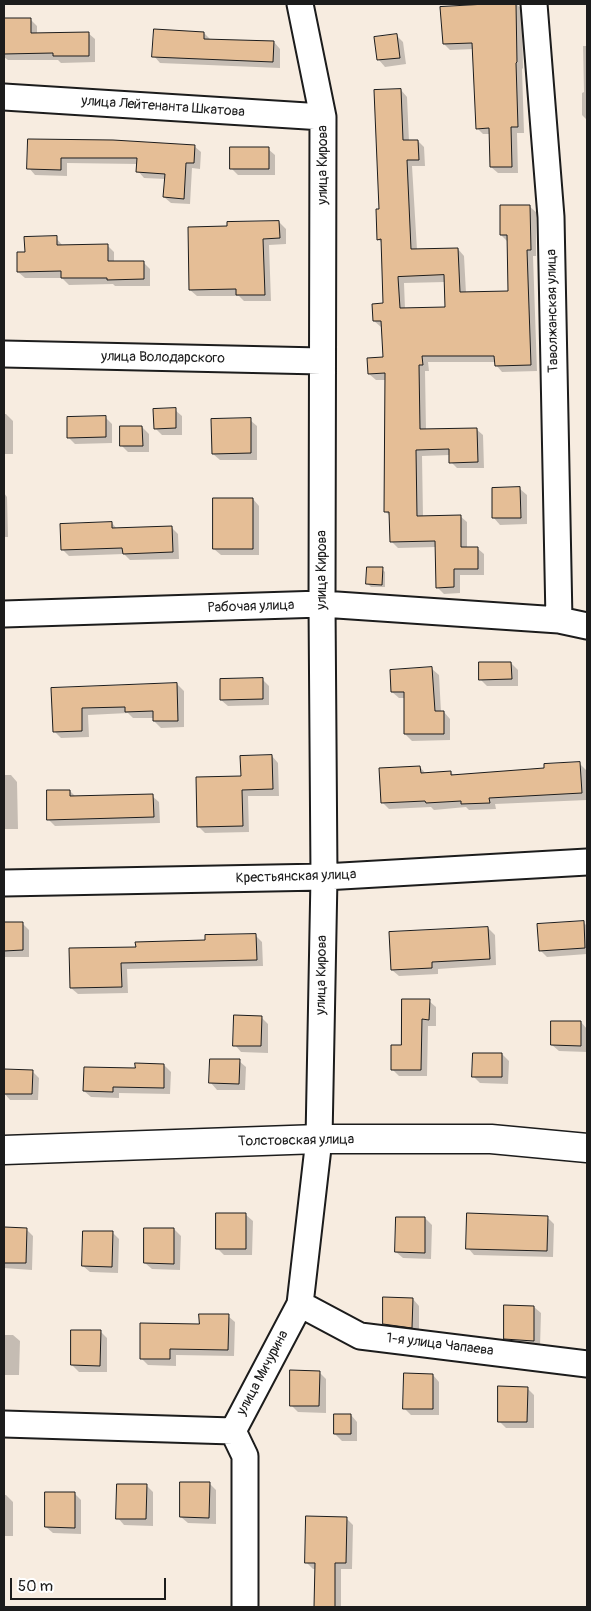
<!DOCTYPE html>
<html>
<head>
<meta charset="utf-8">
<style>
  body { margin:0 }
  #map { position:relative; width:591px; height:1611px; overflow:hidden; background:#f7ece0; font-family:Pangolin,sans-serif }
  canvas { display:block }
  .frame { position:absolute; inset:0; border:5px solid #1c1c1c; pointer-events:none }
  .scale { position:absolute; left:10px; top:1578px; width:156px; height:22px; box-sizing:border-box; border:2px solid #1c1c1c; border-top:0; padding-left:6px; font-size:15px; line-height:18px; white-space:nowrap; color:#1c1c1c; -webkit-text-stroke:4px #fff; paint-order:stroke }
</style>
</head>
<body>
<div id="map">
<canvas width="591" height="1611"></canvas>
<div class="frame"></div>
<div class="scale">50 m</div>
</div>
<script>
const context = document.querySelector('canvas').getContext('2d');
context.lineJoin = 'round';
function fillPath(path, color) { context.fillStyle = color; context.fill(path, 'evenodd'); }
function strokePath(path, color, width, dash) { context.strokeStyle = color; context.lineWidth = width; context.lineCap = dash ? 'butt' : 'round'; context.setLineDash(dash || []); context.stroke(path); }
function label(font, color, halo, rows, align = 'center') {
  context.font = font + ' Pangolin,sans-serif'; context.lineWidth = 4; context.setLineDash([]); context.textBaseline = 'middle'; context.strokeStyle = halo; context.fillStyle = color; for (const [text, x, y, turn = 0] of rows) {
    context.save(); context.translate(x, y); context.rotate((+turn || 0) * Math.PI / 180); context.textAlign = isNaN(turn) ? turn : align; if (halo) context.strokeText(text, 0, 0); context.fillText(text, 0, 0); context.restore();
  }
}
fillPath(new Path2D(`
  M502,4H516L522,9L523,68L522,69L524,133H517L518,173H498L491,167V134H483L477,128L474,49L450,50L444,44L442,8Z
  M4,19H30L37,26V34L88,33L95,39V62L61,63L58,60H8L4,57Z
  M204,33L211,40L274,42L280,49V68L160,63L154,56Z
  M396,35L403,42L406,64L385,67L379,60L376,38Z
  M583,46H587V120L582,115V93L584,92Z
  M401,90L407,97L409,141H418L424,147L425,166H412L417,250L458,249L464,256L466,293L509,292L508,242L501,235L529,206L536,212V256H533L537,371L502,372L496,365V362H428L429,371H425L426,430L476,429L483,435L484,468H457L451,462L450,455L422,456L423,517L460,516L467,522V548H477L484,554V575H460V593L444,594L437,587L436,547L398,548L391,541V517L385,511L386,380H376L369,374L384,358L383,327H381L374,321L384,305L382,243L378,239L380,210ZM445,282L446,308L405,309L404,283Z
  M29,140L194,146L201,152L200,169L192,168L190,204L171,203L164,197L166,179L144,178L138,171V164L67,163V176L35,175L29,168Z
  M268,149L275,155V175H238L231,168Z
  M279,222L286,229V244L269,245L271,301H244L239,296H197L190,290L229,227Z
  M56,238L63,246L107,245L114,252V262H143L150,269V286H115L113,284L69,285L62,278H25L18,272L26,253Z
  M175,410L182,416V435H162L155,428Z
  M4,414H6L13,421V454H4Z
  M105,417L112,424V443L75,444L68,437Z
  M250,420L257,426V460H220L213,454Z
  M142,427L149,434V452H128L122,446Z
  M520,489L527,495V524L500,525L494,518Z
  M4,493L7,497L8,537H4Z
  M253,499L259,506V555H221L214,549Z
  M112,523L117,529L171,527L178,534L179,559L130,560L124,554L69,556L62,549Z
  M382,569L385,572V587H371L368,584Z
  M511,663L518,670V686H487L480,679Z
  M432,669L439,675L441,712H444L450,719V740L412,741L405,734V698H399L392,692Z
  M262,679L269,686V705L228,706L221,700Z
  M177,684L184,691V727L161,728L154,721V718H133L128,713L88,715L89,737L61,738L54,731L53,689Z
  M4,702L5,703V729H4Z
  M272,756L278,763L279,796H248L249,832L205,833L198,826L242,777Z
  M579,763L586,770L587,800L495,804L496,809L469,810L466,807L434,810L431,807L389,809L382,802L420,767L426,774L451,772L454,776L546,769Z
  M4,775H11L17,782L18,829H4Z
  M70,791L76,797L152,796L159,802L160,823L55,826L49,820Z
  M583,922L587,926V954L547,957L540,950Z
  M4,923H22L29,930V957H4Z
  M488,928L495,935L496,965L438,969V974L399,976L392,970Z
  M255,935L262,942L263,966L127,969L128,993L78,994L71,988L137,948Z
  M429,1001L436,1007V1026H428L427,1076H399L392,1069L403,1047Z
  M261,1017L268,1024V1053L241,1052L235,1045Z
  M581,1022L587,1029V1052L559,1051L552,1045Z
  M502,1054L509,1061L508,1084L480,1083L473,1076Z
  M239,1061L246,1067L245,1090H217L211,1083Z
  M164,1065L171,1072L170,1094L119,1093V1098L91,1097L84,1091L136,1069Z
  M4,1071H32L39,1078L38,1100H10L4,1093Z
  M246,1215L253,1221L252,1255H224L217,1248Z
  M547,1217L554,1224L553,1257L474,1255L468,1248Z
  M425,1218L432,1225L431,1259L403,1258L396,1252Z
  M4,1229H26L33,1236L32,1270L4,1268Z
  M174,1229L181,1236L180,1270L152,1269L145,1263Z
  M112,1232L119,1239L118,1273L90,1272L83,1266Z
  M413,1299L419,1306V1334L391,1331L384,1324Z
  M534,1307L541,1313L540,1347L512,1346L505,1339Z
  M228,1316L235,1322L234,1356L176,1355V1366L148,1365L141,1358L200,1325Z
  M100,1331L107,1338V1372H79L72,1365Z
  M4,1335H13L20,1341L19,1375H4Z
  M319,1372L326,1379V1413L298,1412L291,1405Z
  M433,1375L439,1382V1415H411L404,1408Z
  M527,1388L534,1395V1428H506L499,1421Z
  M351,1415L357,1422V1441H342L335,1434Z
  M210,1484L216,1490V1524L188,1523L181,1517Z
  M146,1485L153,1492V1526L124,1525L118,1518Z
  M75,1494L81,1500V1534L53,1533L46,1527Z
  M4,1495H6L13,1502V1536H4Z
  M346,1518L353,1525L352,1569H341V1607H315L316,1569H313L306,1562Z
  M188,1606L209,1607H210H188Z`), '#0003');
const building = new Path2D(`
  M487,4H516L517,62L516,63L518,127H511L512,167H490L489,128L476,129L472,43L443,44L440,7Z
  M4,18H31V33L89,32V56H53V53L4,54Z
  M154,29L204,32V39L274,41L273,62L152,57Z
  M397,34L400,58L377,60L374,37Z
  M401,89L403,140H418L419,160H407L411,249L458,248L460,292L508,291L507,235H500V205H530L531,250H527L531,365L495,366L494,356H422L423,365H419L420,429L477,428L478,462L449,463V449L416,450L417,516L461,515V547H478V569H454V587L436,588L435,541L390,542L389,512H384L385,373L368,374L367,358L383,357L381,321H373L372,304L383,303L381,239L377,240L376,209H379L374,90ZM444,275L445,307L400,308L398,277Z
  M28,139L113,140L195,145L194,163H186L184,199L163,197L165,174L136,172L137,158H61V170L27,169Z
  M230,147H269V169H230Z
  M279,221L280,238L263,239L265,295H236V289L189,290L188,227L227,226V222Z
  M57,236V245L108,244V261H144V279L107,280V278H61V271L17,272V252H25L24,237Z
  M176,408V428L154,429L153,409Z
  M106,416V437L67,438V417Z
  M251,418V453L212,454L211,419Z
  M120,426H142L143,446H120Z
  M520,487L521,518H492V488Z
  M213,498H253V549H213Z
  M112,522V528L172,526L173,552L123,554L122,548L61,550L60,524Z
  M367,567H383L382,585L366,584Z
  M479,662H511L512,679L479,680Z
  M432,667L435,711H444V734H404V692H391L390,670Z
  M263,678V699L220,700V679Z
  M177,683L178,721H153V711L125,712V707L82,708V731L53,732L51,688Z
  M272,755L273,789L242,790L243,826L197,827L196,777L241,776L240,756Z
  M580,762L582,793L489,798L490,803L461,804V801L426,803L425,801L381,803L379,768L420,766L421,773L451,771V775L544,768V764Z
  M47,790H70V796L153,794L154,817L47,820Z
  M584,921L585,948L539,951L537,924Z
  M4,922H23V950L4,951Z
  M488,927L490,959L432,962V968L391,970L389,932Z
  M256,934L257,960L121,963L122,987L70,988L69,948L136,947L135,942L205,940V935Z
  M402,999H430L429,1020L422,1019L421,1070H391V1045H401Z
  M234,1015L262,1016L261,1046H233Z
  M551,1021H581V1046L551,1045Z
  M473,1053H502V1077H472Z
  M210,1059H240L239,1084L209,1083Z
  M135,1063L164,1064V1088L113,1087V1092L83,1091L84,1067L135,1068Z
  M4,1069L33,1070L32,1094H4Z
  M216,1213H246V1249H216Z
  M467,1213L548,1216L547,1251L466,1249Z
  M396,1217H425V1253L395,1252Z
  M4,1227L27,1228L26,1263H4Z
  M144,1228H174V1264L144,1263Z
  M83,1231H113L112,1267L82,1266Z
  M383,1297L413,1298L412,1328L383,1324Z
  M504,1305L534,1306V1341L504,1339Z
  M199,1314H229L228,1350L170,1349V1359H140V1323L199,1324Z
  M71,1330H101L100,1366L71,1365Z
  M290,1370L320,1371L319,1406H290Z
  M404,1373L433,1374V1409H403Z
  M498,1386L528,1387L527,1422H498Z
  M334,1414H351V1434H334Z
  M180,1482H210L209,1518L180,1517Z
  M117,1484H147L146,1519H116Z
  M45,1492H75V1528L45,1527Z
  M306,1516L347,1517L346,1563H335V1607H314L315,1563H305Z`);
fillPath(building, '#e5be96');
strokePath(building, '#1c1c1c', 1);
const minor = new Path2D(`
  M534,4L551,217L559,620
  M4,97L323,117
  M4,354L321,361
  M4,614L322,604L559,620L587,626
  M4,883L324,877L587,862
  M300,1304L360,1336L587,1364
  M4,1424L233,1431
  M245,1607V1456L233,1431L300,1304L319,1139L324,877L322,604L323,117L300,4`);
const secondary = new Path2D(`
  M4,1150L319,1139H491L587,1148`);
strokePath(minor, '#1c1c1c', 29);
strokePath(secondary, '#1c1c1c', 31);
strokePath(minor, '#fff', 25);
strokePath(secondary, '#fff', 28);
label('14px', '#1c1c1c', '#fff', [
  ["улица Лейтенанта Шкатова",163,107,4],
  ["улица Кирова",323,165,-90],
  ["Таволжанская улица",553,311,-91],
  ["улица Володарского",163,358,1],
  ["улица Кирова",322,570,-90],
  ["Рабочая улица",251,607,-2],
  ["Крестьянская улица",296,877,-2],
  ["улица Кирова",322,975,-89],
  ["Толстовская улица",296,1141,-1],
  ["1-я улица Чапаева",440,1345,7],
  ["улица Мичурина",263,1373,-62]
]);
</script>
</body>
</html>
